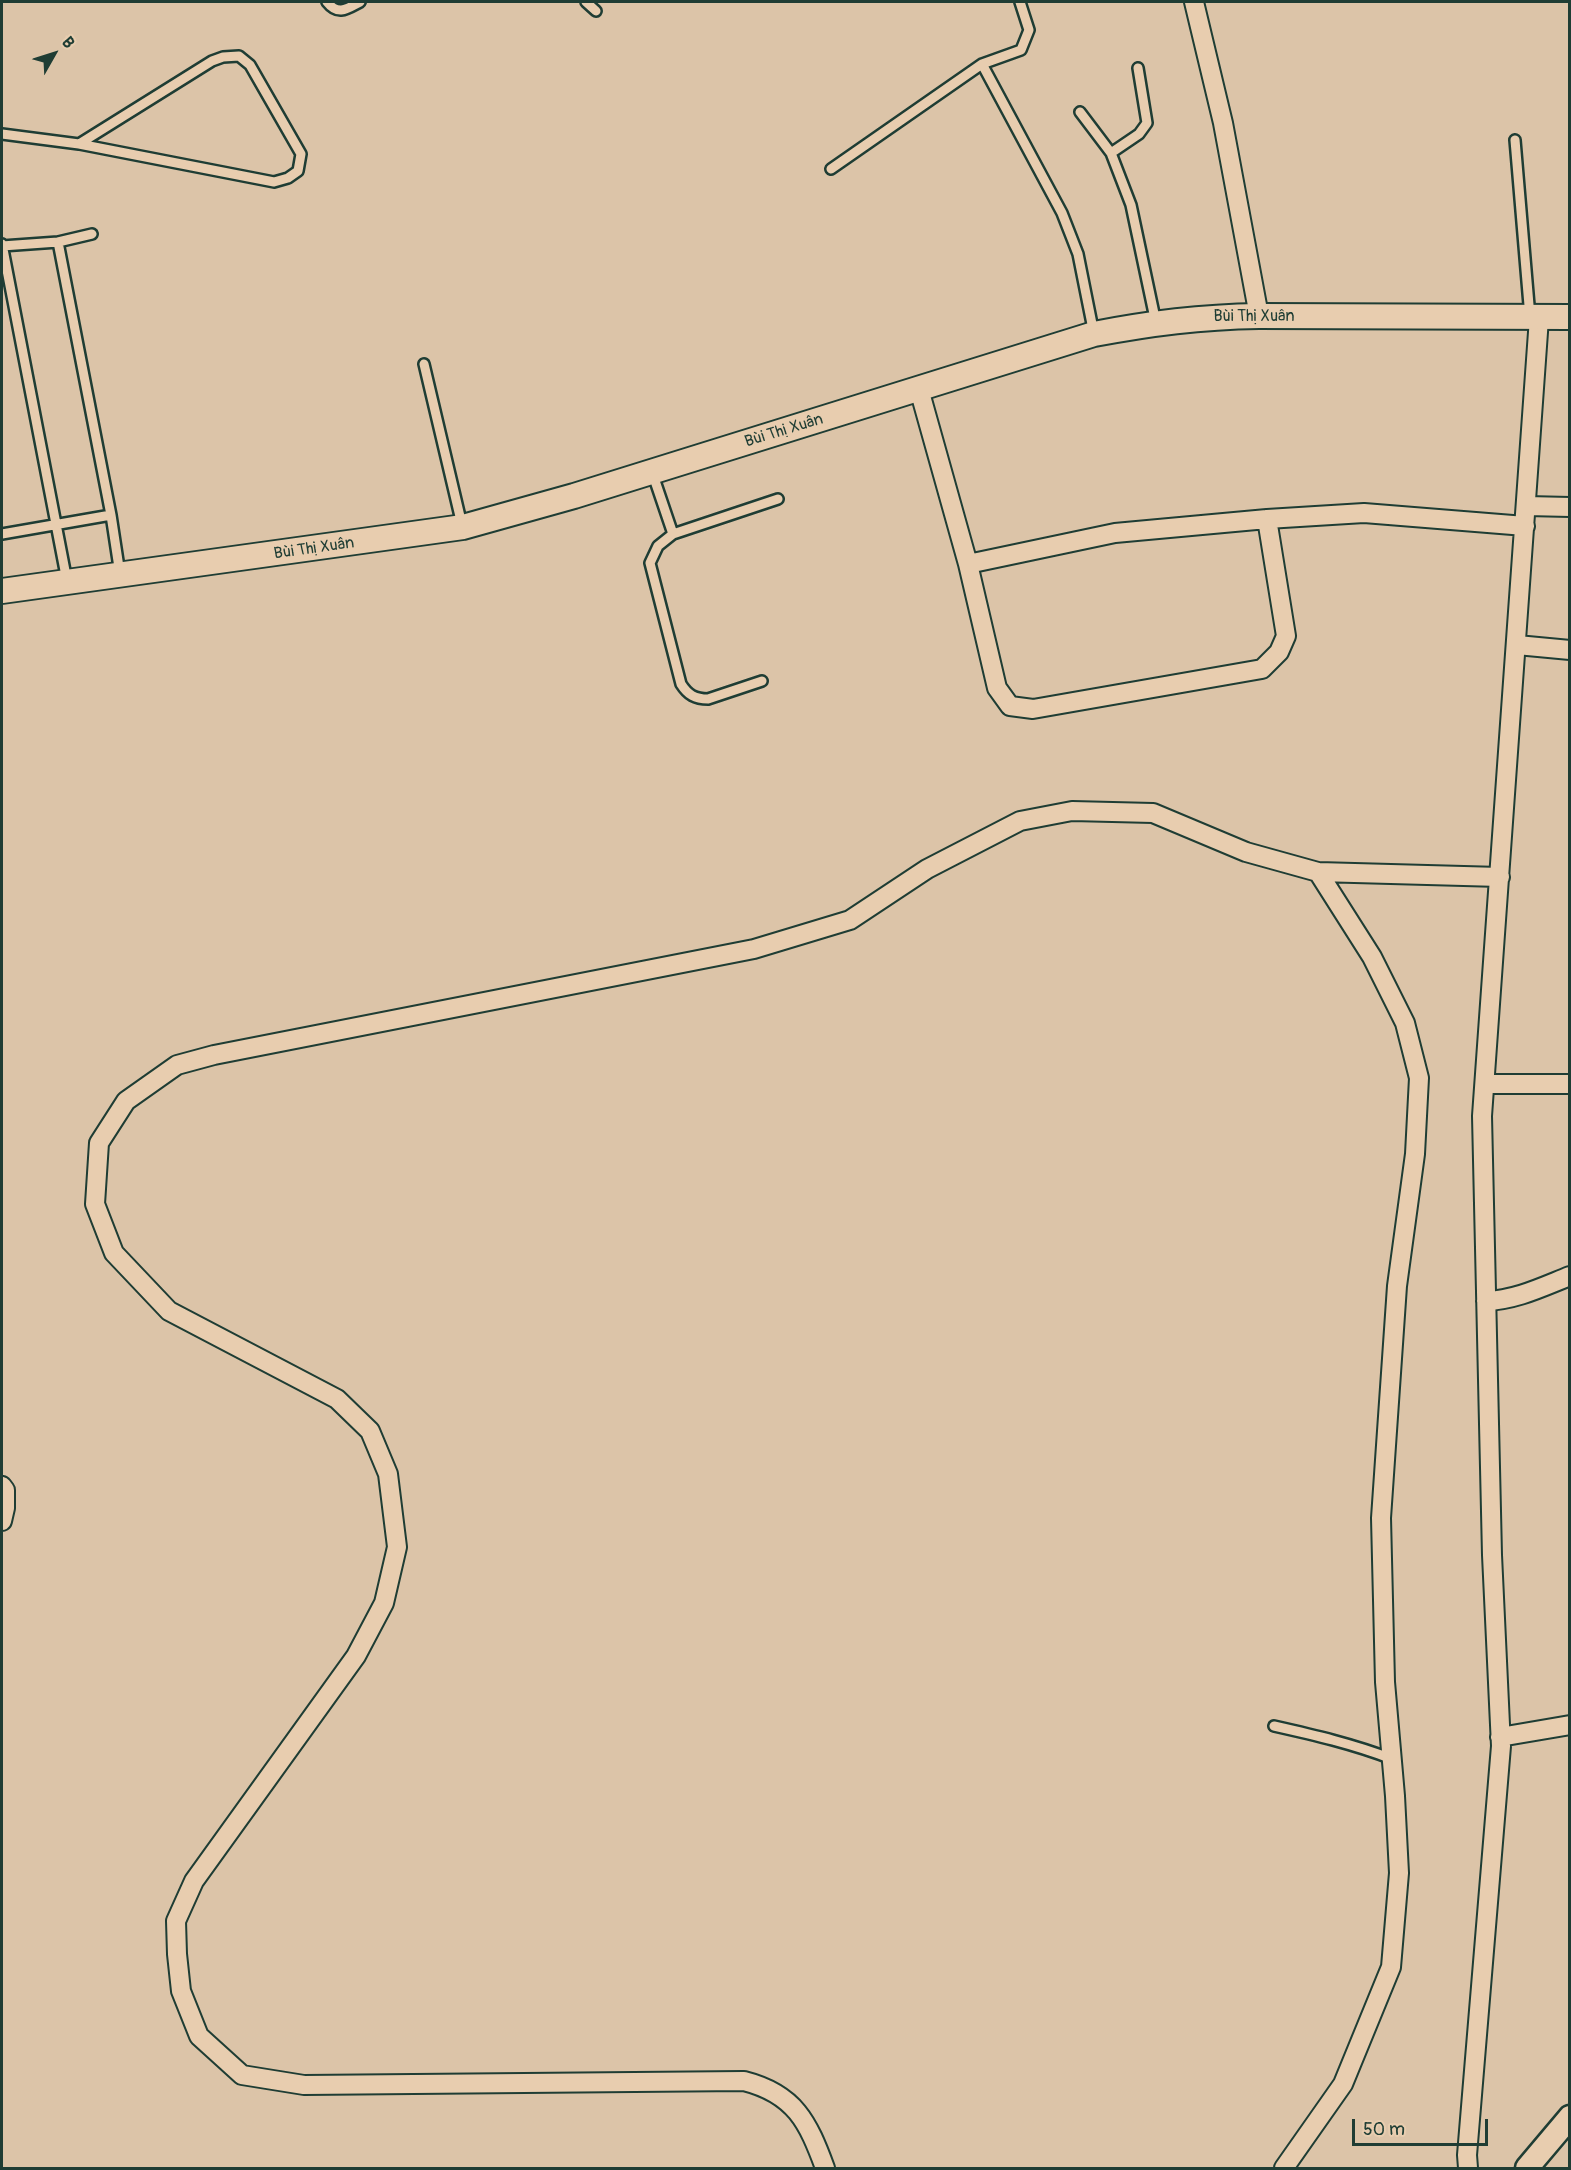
<!DOCTYPE html>
<html>
<head>
<meta charset="utf-8">
<style>
  body { margin:0 }
  #map { position:relative; width:1571px; height:2170px; overflow:hidden; background:#dcc4a8; font-family:Pangolin,sans-serif }
  canvas { display:block }
  .frame { position:absolute; inset:0; border:3px solid #1f3d34; pointer-events:none }
  .north { position:absolute; left:24px; top:24px; width:60px; height:60px; -webkit-text-stroke:4px #e8cdaf; paint-order:stroke; rotate:51deg; font-size:16px; font-weight:700; line-height:24px; text-align:center; color:#1f3d34 }
  .north::after { content:''; display:block; margin:auto; width:21px; height:27px; background:#1f3d34; clip-path:polygon(50% 0,100% 100%,50% 72%,0 100%) }
  .scale { position:absolute; left:1352px; top:2119px; width:136px; height:27px; box-sizing:border-box; border:3px solid #1f3d34; border-top:0; padding-left:8px; font-size:18px; line-height:21px; white-space:nowrap; color:#1f3d34; -webkit-text-stroke:4px #e8cdaf; paint-order:stroke }
</style>
</head>
<body>
<div id="map">
<canvas width="1571" height="2170"></canvas>
<div class="frame"></div>
<div class="north">B</div>
<div class="scale">50 m</div>
</div>
<script>
const context = document.querySelector('canvas').getContext('2d');
context.lineJoin = 'round';
function strokePath(path, color, width, dash) { context.strokeStyle = color; context.lineWidth = width; context.lineCap = dash ? 'butt' : 'round'; context.setLineDash(dash || []); context.stroke(path); }
function label(font, color, halo, rows, align = 'center') {
  context.font = font + ' Pangolin,sans-serif'; context.lineWidth = 4.5; context.setLineDash([]); context.textBaseline = 'middle'; context.strokeStyle = halo; context.fillStyle = color; for (const [text, x, y, turn = 0] of rows) {
    context.save(); context.translate(x, y); context.rotate((+turn || 0) * Math.PI / 180); context.textAlign = isNaN(turn) ? turn : align; if (halo) context.strokeText(text, 0, 0); context.fillText(text, 0, 0); context.restore();
  }
}
const service = new Path2D(`
  M327,2C338,16 347,9 360,2
  M586,2L596,11
  M982,64L1062,213L1078,254L1094,334
  M1080,112L1111,153L1131,205L1156,323
  M2,134L79,144L274,182L288,178L298,171L301,154L250,65L239,56L223,57L212,61L79,144
  M1515,140L1530,317
  M1111,153L1139,134L1147,123L1138,68
  M831,169L982,64L1021,50L1029,30L1020,2
  M58,242L92,234
  M2,244L67,581
  M2,246L58,242L111,515L120,574
  M424,364L462,525
  M652,472L673,534L658,546L650,563L681,684C688,695 695,699 708,699L762,681
  M2,534L111,515
  M673,534L778,499
  M1274,1726C1314,1735 1353,1744 1392,1759`);
const minor = new Path2D(`
  M1194,2L1223,123L1259,316
  M919,389L968,564L997,688L1010,706L1033,709L1262,669L1279,652L1286,636L1267,519
  M1527,506L1570,507
  M968,564L1115,533L1267,519L1364,513L1525,526
  M1517,645L1570,650
  M1485,1084H1570
  M1486,1301C1516,1300 1542,1287 1570,1276
  M2,1486L5,1490V1508L2,1521
  M1500,1737L1570,1725
  M825,2168C808,2122 795,2094 744,2081L304,2085L242,2075L199,2036L181,1991L177,1954L176,1921L194,1881L356,1656L384,1603L397,1547L388,1474L370,1431L337,1399L169,1311L114,1253L95,1204L99,1143L126,1101L177,1065L214,1055L754,949L850,920L927,869L1020,821L1072,811L1153,813L1246,852L1318,872L1500,877
  M1284,2168L1343,2084L1391,1967L1399,1873L1395,1796L1385,1682L1381,1518L1397,1286L1415,1154L1419,1078L1405,1023L1372,957L1318,872
  M1468,2168L1467,2155L1501,1746L1492,1555L1482,1116L1539,318`);
const tertiary = new Path2D(`
  M1527,2168L1570,2117`);
const secondary = new Path2D(`
  M2,591L463,527L574,496L1094,334C1152,323 1200,317 1259,316L1570,317`);
strokePath(service, '#1f3d34', 14);
strokePath(minor, '#1f3d34', 22);
strokePath(tertiary, '#1f3d34', 27);
strokePath(secondary, '#1f3d34', 28);
strokePath(service, '#e8cdaf', 9);
strokePath(minor, '#e8cdaf', 18);
strokePath(tertiary, '#e8cdaf', 22);
strokePath(secondary, '#e8cdaf', 24);
label('16px', '#1f3d34', '#e8cdaf', [
  ["Bùi Thị Xuân",1254,317],
  ["Bùi Thị Xuân",784,431,-17],
  ["Bùi Thị Xuân",314,549,-8]
]);
</script>
</body>
</html>
